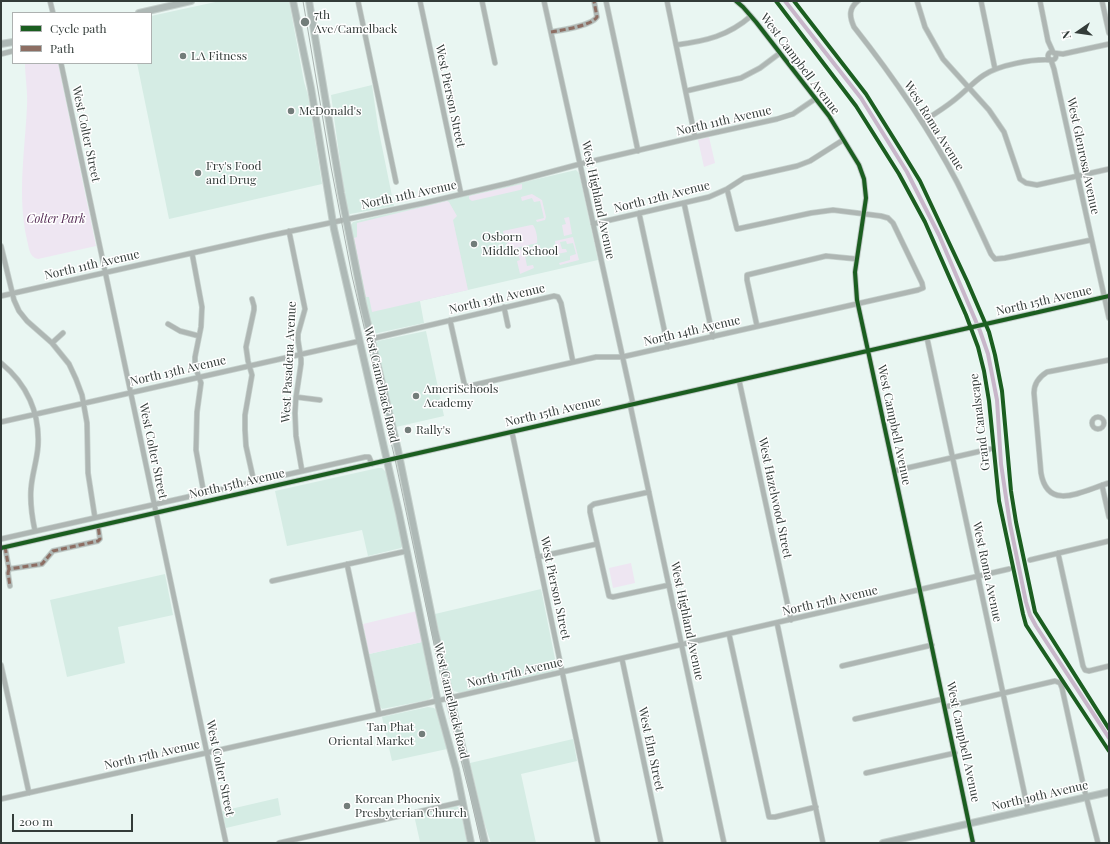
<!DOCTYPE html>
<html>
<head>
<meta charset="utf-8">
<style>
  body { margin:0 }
  #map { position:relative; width:1110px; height:844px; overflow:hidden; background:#e9f6f2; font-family:"Playfair Display",serif }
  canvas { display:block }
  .frame { position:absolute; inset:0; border:2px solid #333c39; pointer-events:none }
  .legend { position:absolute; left:12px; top:12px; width:140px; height:52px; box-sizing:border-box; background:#fff; border:1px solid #adb1b0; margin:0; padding:5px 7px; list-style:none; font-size:12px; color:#333c39 }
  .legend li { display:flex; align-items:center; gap:8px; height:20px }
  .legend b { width:20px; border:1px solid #adb1b0 }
  .north { position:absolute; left:1058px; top:12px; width:40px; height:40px; -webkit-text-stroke:3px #fff; paint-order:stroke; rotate:257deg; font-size:11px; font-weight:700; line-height:16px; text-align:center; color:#333c39 }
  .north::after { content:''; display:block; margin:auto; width:14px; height:18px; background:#333c39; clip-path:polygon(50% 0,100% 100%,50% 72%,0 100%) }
  .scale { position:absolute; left:12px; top:814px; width:121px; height:18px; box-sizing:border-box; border:2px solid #333c39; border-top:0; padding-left:5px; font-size:12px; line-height:14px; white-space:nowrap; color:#333c39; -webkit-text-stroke:3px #fff; paint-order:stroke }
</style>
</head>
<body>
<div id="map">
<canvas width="1110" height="844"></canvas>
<div class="frame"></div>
<ul class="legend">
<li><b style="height:5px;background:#1b5e20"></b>Cycle path</li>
<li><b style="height:5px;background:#8d6e63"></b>Path</li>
</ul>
<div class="north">N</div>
<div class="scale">200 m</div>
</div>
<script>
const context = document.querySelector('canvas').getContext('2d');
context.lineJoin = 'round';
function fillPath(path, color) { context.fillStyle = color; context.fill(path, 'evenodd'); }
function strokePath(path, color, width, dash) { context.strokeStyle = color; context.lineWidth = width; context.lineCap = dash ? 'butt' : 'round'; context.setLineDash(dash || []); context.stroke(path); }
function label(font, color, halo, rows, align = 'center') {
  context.font = font + ' "Playfair Display",serif'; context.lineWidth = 3; context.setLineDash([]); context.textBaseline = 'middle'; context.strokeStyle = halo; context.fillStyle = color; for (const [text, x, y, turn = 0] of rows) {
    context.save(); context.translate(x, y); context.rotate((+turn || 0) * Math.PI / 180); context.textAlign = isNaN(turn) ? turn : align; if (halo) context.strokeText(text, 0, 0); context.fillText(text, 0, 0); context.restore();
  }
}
fillPath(new Path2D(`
  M220,1H289L304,82L308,95L322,184L169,219L137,63H151V16Z
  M372,85L378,127L394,206L350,214L347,212L331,95Z
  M576,170L579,173L598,260L420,301L424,323L373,334L371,332L351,228V225L353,222Z
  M426,331L444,416L396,427L376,343L378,341Z
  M378,468H382L386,472L394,501L403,545L401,548L368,556L362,530L287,546L275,491Z
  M165,574L173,615L118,627L125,663L67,677L50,600Z
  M541,589L557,669L553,671L460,693L454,691L451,686L445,660L435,614Z
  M422,642L432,695V697L428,700L382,709L380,706L369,654Z
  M428,707L434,708L436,710L447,749L392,761L382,717Z
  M573,739L577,761L521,774L536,843H491L484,822L470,763Z
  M278,798L281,815L226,828L222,811Z
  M456,806L460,808L467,843H416L420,842L414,815Z`), '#d5ece4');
fillPath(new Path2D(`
  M25,63H58L96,246L38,259C29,257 29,248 27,240C17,195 25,151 27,106C28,92 25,77 25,63Z
  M709,137L715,163L704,167L698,140Z
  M522,184V189L520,190L472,201L469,199V196Z
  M532,194L542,200L546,217L545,220L537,222L536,220L544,218L540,201L534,202L532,198L522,201L521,197Z
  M447,201L449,202L457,216L453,220L468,290L372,312L369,297H366L354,238L357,237V223Z
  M569,217L572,234L564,236L562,225L566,224L564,218Z
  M531,225H533C536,229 538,238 537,243L507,250L506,245L508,242L507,238L504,237L503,231Z
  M573,237L579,260L560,265L559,263L570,260V256L576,254L573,243L567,244L566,241L560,242L562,249H566L567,252L557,254L555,241Z
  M540,245V249L537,254L535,248L524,251L527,266L533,265L534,268L520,274L517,261L520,260L518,254L510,256V252Z
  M631,563L635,583L613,588L609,568Z
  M417,611L422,642L369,654L363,624Z`), '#eee6f2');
strokePath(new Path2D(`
  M785,1L861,98L907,172L939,235L980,331L988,354L997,400L1001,464L1010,524L1026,602L1030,615L1036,626L1109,738`), '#c8b6ca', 4);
const minor = new Path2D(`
  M50,1L53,13
  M358,1L396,182
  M420,1L461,194
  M482,1L495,63
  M544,1L633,404
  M606,1L638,151
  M667,1L695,137
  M736,1L743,7L756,22L829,116L859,165L864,179L866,198L855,272L857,300L919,586L973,843
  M858,1C849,8 849,16 854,27C892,75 928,127 957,182C969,206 980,230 991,254L995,259L1005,258L1091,240
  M917,1L925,27L943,59L989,110L1004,132L1020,179L1026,183L1037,185L1109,169
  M981,1L995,69
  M1040,1L1048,41L1053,52
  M1102,1L1109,33
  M551,32C562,30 591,26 597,17L594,1
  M676,45C706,41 728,36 751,16
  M1048 56a4 4 0 1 1 8 0a4 4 0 1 1-8 0Z
  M1054,53L1063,54L1109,44
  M1,54L13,51
  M1051,60L1054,69L1109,318
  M61,63L226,843
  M686,91L741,78L760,68L780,53
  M922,122C933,115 943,109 953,101C964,93 973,82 984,75C999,65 1032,59 1050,60
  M727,189L737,229L811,213L833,210L881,216L888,218L893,223L922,283L923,288
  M684,203L713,337
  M639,213L668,347
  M593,224L709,197L727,189L744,178L797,166L810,161L843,140
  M289,231L305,309L298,334V340L301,359V364L296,397L295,413L296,436L302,471
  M1,246L14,300L19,311L27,321L52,343L69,364L76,379L82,395L87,423L88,473L95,518
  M192,253L202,307L201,327L195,357V366L201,383L197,412L196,450L204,494
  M1,296L268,236L424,203L509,183L580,164L695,137L777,119L793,114L815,99
  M252,299L254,306V310L246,347L248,361L252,375L245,415V430L246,446L254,482
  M504,307L508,326
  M450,320L465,387L596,357H622L918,290L923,288
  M168,324L180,331L199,336
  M757,326L747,280V275L826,256L857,259
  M927,338L1028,810
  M371,339L554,296L558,297L561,303L573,362
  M52,343L63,333
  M1109,360L1047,372C1039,377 1034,384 1034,393L1041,473C1048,513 1084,490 1109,483
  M1,363C27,384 40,413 38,446C37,461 32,474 31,489C30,503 32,517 35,531
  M739,380L791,620
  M296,397L320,400
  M630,404L724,843
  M1092 423a6 6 0 1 1 12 0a6 6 0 1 1-12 0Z
  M1,422L360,341
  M512,432L598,843
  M894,471L990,449
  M1102,485L1109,517
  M649,492L594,504L590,507V512L609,596L613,597L669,585
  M1,539L365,457H369L372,464
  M5,547L9,569L42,564L53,551L98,541L100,539L98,526
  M1,548L1109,296
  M1058,553L1083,666L1085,670L1089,671L1109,666
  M538,557L597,544
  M1030,560L1109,541
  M347,564L379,714
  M9,569L8,573L10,586
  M272,581L407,551
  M777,623L823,843
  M729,634L769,817H775L816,807
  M622,659L661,843
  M1,665L29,793
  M842,666L932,645
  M945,707L1055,681L1060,683L1062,688L1084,788L1098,843
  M855,719L943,699
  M866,773L955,753
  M1,799L393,711L1009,569
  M279,843L462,802`);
const major = new Path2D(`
  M293,1L311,88L334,229L399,513L428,654L439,707L456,769L471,843
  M309,1L341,193L363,304L398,450L435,632L485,843
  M139,13L191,1
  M1,44L13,42
  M883,843L1109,792`);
strokePath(minor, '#c5d0cc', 6);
strokePath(major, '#c5d0cc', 8);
strokePath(minor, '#aeb6b3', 4.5);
strokePath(major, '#aeb9b6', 6);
strokePath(new Path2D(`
  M303,1L331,167L352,276L395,459L447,706L470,795L481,843`), '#a9b2af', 1);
strokePath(new Path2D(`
  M551,32C562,30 591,26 597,17L594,1
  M5,547L9,569L42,564L53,551L98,541L100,539L98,526
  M9,569L8,573L10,586`), '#8d6e63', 3, [6, 3]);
strokePath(new Path2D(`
  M736,1L743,7L756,22L829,116L859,165L864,179L866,198L855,272L857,300L919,586L973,843
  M776,1L856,106L899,174L925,222L966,315L978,347L984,371L989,401L999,501L1023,614L1026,625L1039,645L1109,751
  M794,1L866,94L901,150L920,181L967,281L989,332L995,355L1002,391L1011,491L1016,522L1035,612L1109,729
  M1,548L1109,296`), '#1b5e20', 4);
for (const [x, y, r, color] of [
  [305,22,5,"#737d7a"],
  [183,56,4,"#737d7a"],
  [291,111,4,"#737d7a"],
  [198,173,4,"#737d7a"],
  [474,244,4,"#737d7a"],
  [416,396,4,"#737d7a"],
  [408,430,4,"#737d7a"],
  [422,734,4,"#737d7a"],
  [347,806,4,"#737d7a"]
]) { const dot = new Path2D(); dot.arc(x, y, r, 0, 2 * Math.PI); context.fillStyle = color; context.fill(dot); strokePath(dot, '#fff', 1.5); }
label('12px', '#333c39', '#fff', [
  ["7th",314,15],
  ["Ave/Camelback",314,29],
  ["LA Fitness",191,56],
  ["McDonald's",299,111],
  ["Fry's Food",206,166],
  ["and Drug",206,180],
  ["Osborn",482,237],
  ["Middle School",482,251],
  ["AmeriSchools",424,389],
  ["Academy",424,403],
  ["Rally's",416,430],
  ["Tan Phat",414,727,"right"],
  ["Oriental Market",414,741,"right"],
  ["Korean Phoenix",355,799],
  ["Presbyterian Church",355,813]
], 'left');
label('12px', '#333c39', '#fff', [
  ["West Campbell Avenue",800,64,53],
  ["West Pierson Street",450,96,78],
  ["North 11th Avenue",724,121,-13],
  ["West Roma Avenue",934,126,58],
  ["West Colter Street",86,134,78],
  ["West Glenrosa Avenue",1083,156,78],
  ["North 11th Avenue",409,195,-12],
  ["North 12th Avenue",662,197,-14],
  ["West Highland Avenue",598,200,78],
  ["North 11th Avenue",92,265,-13],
  ["North 13th Avenue",497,299,-13],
  ["North 15th Avenue",1044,301,-13],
  ["North 14th Avenue",692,331,-13],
  ["West Pasadena Avenue",289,362,-87],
  ["North 13th Avenue",178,371,-13],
  ["West Camelback Road",381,385,77],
  ["North 15th Avenue",553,412,-13],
  ["Grand Canalscape",980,422,-97],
  ["West Campbell Avenue",894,425,78],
  ["West Colter Street",153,451,78],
  ["North 15th Avenue",237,484,-13],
  ["West Hazelwood Street",775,498,78],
  ["West Roma Avenue",987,572,78],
  ["West Pierson Street",555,588,78],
  ["North 17th Avenue",830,601,-13],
  ["West Highland Avenue",687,621,78],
  ["North 17th Avenue",515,673,-13],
  ["West Camelback Road",451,701,77],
  ["West Campbell Avenue",963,742,78],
  ["West Elm Street",651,749,78],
  ["North 17th Avenue",152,755,-13],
  ["West Colter Street",220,768,78],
  ["North 19th Avenue",1040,796,-13]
]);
label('italic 12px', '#542b54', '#fff', [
  ["Colter Park",56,219]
]);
</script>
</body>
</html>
